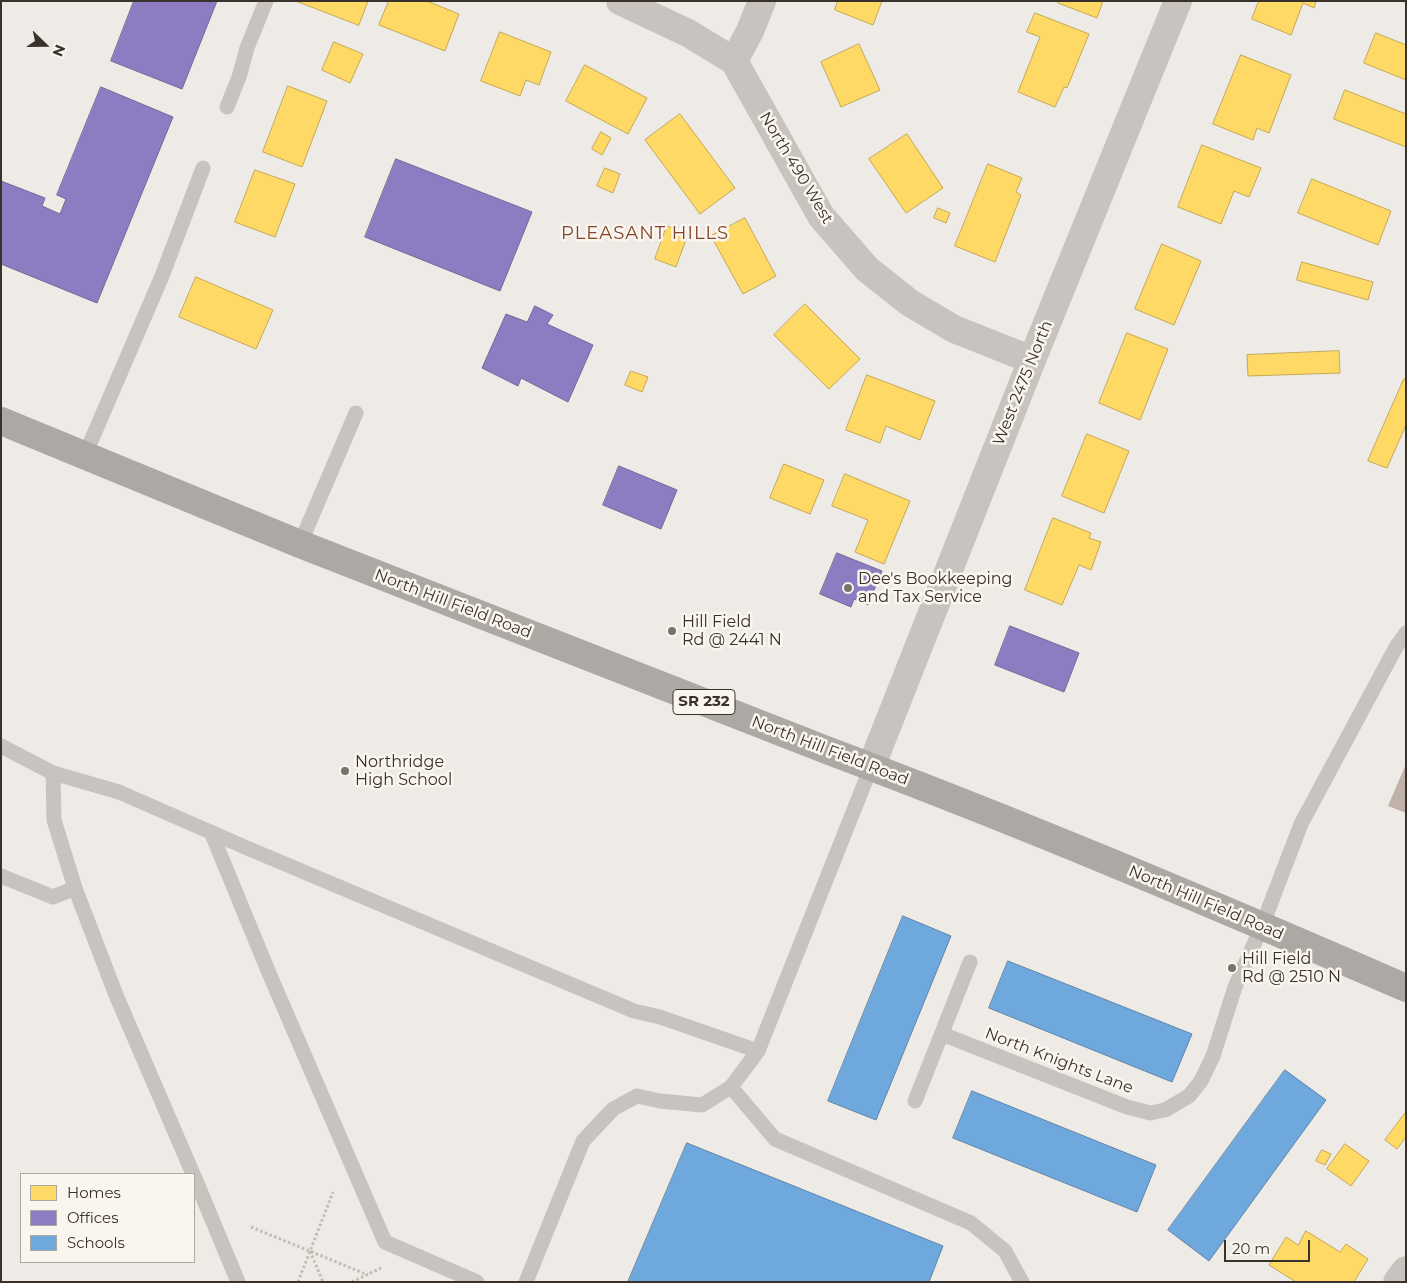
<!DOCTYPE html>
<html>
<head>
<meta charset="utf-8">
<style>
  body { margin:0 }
  #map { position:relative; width:1407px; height:1283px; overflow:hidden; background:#eeebe6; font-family:Montserrat,sans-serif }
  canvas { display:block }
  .frame { position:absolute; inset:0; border:2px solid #39312c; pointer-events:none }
  .legend { position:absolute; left:20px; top:1173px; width:175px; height:90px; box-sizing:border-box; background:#faf5ee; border:1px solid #ada7a0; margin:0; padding:6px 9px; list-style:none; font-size:15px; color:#39312c }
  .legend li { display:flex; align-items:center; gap:10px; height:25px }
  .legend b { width:25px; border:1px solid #ada7a0 }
  .north { position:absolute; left:20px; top:20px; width:50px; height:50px; -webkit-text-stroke:4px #faf5ee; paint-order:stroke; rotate:112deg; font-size:14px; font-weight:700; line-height:20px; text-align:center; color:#39312c }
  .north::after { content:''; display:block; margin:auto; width:18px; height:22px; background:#39312c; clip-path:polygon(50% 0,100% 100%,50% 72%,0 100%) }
  .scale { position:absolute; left:1224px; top:1240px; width:86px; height:22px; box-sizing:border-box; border:2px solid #39312c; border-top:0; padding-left:6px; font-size:15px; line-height:18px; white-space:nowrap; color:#39312c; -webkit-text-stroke:4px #faf5ee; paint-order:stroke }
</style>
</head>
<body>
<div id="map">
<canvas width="1407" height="1283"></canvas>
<div class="frame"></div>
<ul class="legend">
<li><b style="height:14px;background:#ffd966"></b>Homes</li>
<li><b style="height:14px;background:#8e7cc3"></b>Offices</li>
<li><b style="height:14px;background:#6fa8dc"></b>Schools</li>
</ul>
<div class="north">N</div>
<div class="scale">20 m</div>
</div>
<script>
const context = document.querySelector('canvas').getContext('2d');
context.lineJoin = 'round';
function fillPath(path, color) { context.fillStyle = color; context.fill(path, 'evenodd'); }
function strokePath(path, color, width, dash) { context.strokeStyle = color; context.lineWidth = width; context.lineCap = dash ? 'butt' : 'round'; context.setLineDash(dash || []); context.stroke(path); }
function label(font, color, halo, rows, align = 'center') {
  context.font = font + ' Montserrat,sans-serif'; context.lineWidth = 5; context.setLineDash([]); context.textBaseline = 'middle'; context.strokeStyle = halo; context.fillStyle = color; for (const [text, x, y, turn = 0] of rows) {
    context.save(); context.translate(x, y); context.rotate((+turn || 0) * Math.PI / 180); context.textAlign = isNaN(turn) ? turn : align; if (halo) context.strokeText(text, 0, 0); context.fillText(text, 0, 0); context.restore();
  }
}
const homes = new Path2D(`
  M296,1H368L359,25Z
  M389,1H427L459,14L445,51L379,25Z
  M838,1H882L873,25L835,10Z
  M1059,1H1103L1097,18L1058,3Z
  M1259,1H1316L1314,8L1303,3L1291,35L1252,19Z
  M1035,13L1089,34L1067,88L1064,87L1055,107L1018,92L1040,37L1027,32Z
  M500,32L551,52L539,85L526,80L520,96L481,81Z
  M1376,33L1406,45V80L1364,63Z
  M334,42L363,54L350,83L322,70Z
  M859,44L880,90L841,107L821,62Z
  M1241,55L1291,75L1269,133L1257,128L1253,140L1213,124Z
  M585,65L647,98L628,134L566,101Z
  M288,86L327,101L302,167L263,152Z
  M1345,90L1406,114V147L1334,119Z
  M680,114L735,188L700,214L645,140Z
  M601,132L611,138L602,155L592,149Z
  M907,134L943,188L906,213L869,159Z
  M1202,145L1261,168L1249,197L1234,191L1221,224L1178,207Z
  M988,164L1022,178L1016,192L1021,195L995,262L955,246Z
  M605,168L620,174L613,193L597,186Z
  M255,170L295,184L275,237L235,222Z
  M1312,179L1391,211L1378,245L1298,213Z
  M938,208L950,213L946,223L934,218Z
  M745,218L776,276L743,294L711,236Z
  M667,226L688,234L676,267L655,259Z
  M1162,244L1201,261L1174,325L1135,309Z
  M1302,262L1373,282L1368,300L1297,280Z
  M196,277L273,310L256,349L179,317Z
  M805,304L860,359L829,389L774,335Z
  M1127,333L1168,349L1140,420L1099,403Z
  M1339,351L1340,373L1248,376L1247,355Z
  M631,371L648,377L642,392L625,385Z
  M867,375L935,401L920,440L886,426L880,443L846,430Z
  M1404,379H1406V425L1387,468L1368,461Z
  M1087,434L1129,451L1104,513L1062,496Z
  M784,464L824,480L810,514L770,498Z
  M845,474L910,501L884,564L855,552L868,520L832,506Z
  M1053,518L1091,533L1089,538L1101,542L1091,570L1079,565L1062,605L1025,590Z
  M1406,1112V1137L1397,1149L1385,1140Z
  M1345,1144L1369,1161L1351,1186L1327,1169Z
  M1322,1150L1331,1154L1325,1165L1316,1161Z
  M1306,1231L1340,1252L1346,1244L1368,1259L1354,1282H1296L1269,1265L1286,1237L1298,1245Z`);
fillPath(homes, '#ffd966');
strokePath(homes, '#c4a755', 1);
const offices = new Path2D(`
  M134,1H217L182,89L111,61Z
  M101,87L173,117L97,303L1,264V181L45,198L42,206L60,214L66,199L57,195Z
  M396,159L532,212L500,291L365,237Z
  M535,306L553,315L547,324L593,345L568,402L521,378L518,386L482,368L506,314L527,322Z
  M619,466L677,490L661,529L603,505Z
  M837,553L882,571L868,605L854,599L851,607L820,594Z
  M1010,626L1079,653L1064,692L995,665Z`);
fillPath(offices, '#8e7cc3');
strokePath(offices, '#746696', 1);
const schools = new Path2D(`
  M903,916L951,936L876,1120L828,1101Z
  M1008,961L1192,1034L1172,1082L989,1008Z
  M1285,1070L1326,1100L1209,1261L1168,1230Z
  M972,1091L1156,1165L1137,1212L953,1138Z
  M687,1143L943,1246L929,1282H628Z`);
fillPath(schools, '#6fa8dc');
strokePath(schools, '#5f84a7', 1);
fillPath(new Path2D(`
  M1406,764V813L1388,806Z`), '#c0b1a9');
strokePath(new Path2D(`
  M251,1227L368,1275
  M310,1251L323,1282
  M298,1282L333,1192
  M352,1282L381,1268`), '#c1bcb6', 3, [2.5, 2.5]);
strokePath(new Path2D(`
  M227,107L239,77L247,48L266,1
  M85,455L162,276L203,168
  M300,544L356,413
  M1,746L53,773L119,792L247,848L634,1011L660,1017L758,1051
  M53,773L54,820L75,888L116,995L193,1174
  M211,832L269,973L385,1242L477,1282
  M1,876L53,897L75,888
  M942,1034L1127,1107L1150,1113L1165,1110L1189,1096L1201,1081L1213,1056L1235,987L1262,926L1301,824L1396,647L1406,633
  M731,1087L775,1139L971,1223L1005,1251L1022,1282
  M915,1101L970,962
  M194,1176L238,1282
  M526,1282L583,1141L613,1109L637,1096L660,1101L702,1105L731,1087L758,1051L871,767`), '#c8c3be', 15);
strokePath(new Path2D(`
  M620,1L688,33L734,61L821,216L867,269L910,303L954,329L1032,360
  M734,61L750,31L762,1
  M871,767L1032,360L1178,1
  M1397,1282L1406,1270`), '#c8c3be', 28);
strokePath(new Path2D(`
  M1,421L300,544L829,751C1024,824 1215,905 1406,988`), '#ada8a3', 28);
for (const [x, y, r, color] of [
  [848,588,5,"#78726d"],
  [672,631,5,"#78726d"],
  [345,771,5,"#78726d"],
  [1232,968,5,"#78726d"]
]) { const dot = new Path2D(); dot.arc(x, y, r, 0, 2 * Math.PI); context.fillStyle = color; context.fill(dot); strokePath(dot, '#faf5ee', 2); }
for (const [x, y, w] of [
  [704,702,62]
]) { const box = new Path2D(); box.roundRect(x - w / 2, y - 12.5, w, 25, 4); context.fillStyle = '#faf5ee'; context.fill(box); strokePath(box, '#39312c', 1); }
label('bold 15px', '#39312c', null, [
  ["SR 232",704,702]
]);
label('16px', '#39312c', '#faf5ee', [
  ["North 490 West",796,168,59],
  ["West 2475 North",1023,383,-68],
  ["North Hill Field Road",453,604,21],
  ["North Hill Field Road",830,751,21],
  ["North Hill Field Road",1206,903,23],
  ["North Knights Lane",1059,1061,21]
]);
label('16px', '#39312c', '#faf5ee', [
  ["Dee's Bookkeeping",858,579],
  ["and Tax Service",858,597],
  ["Hill Field",682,622],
  ["Rd @ 2441 N",682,640],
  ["Northridge",355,762],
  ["High School",355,780],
  ["Hill Field",1242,959],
  ["Rd @ 2510 N",1242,977]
], 'left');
context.letterSpacing = '1px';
label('18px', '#82462b', '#faf5ee', [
  ["PLEASANT HILLS",645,234]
]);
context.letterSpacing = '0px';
</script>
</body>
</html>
